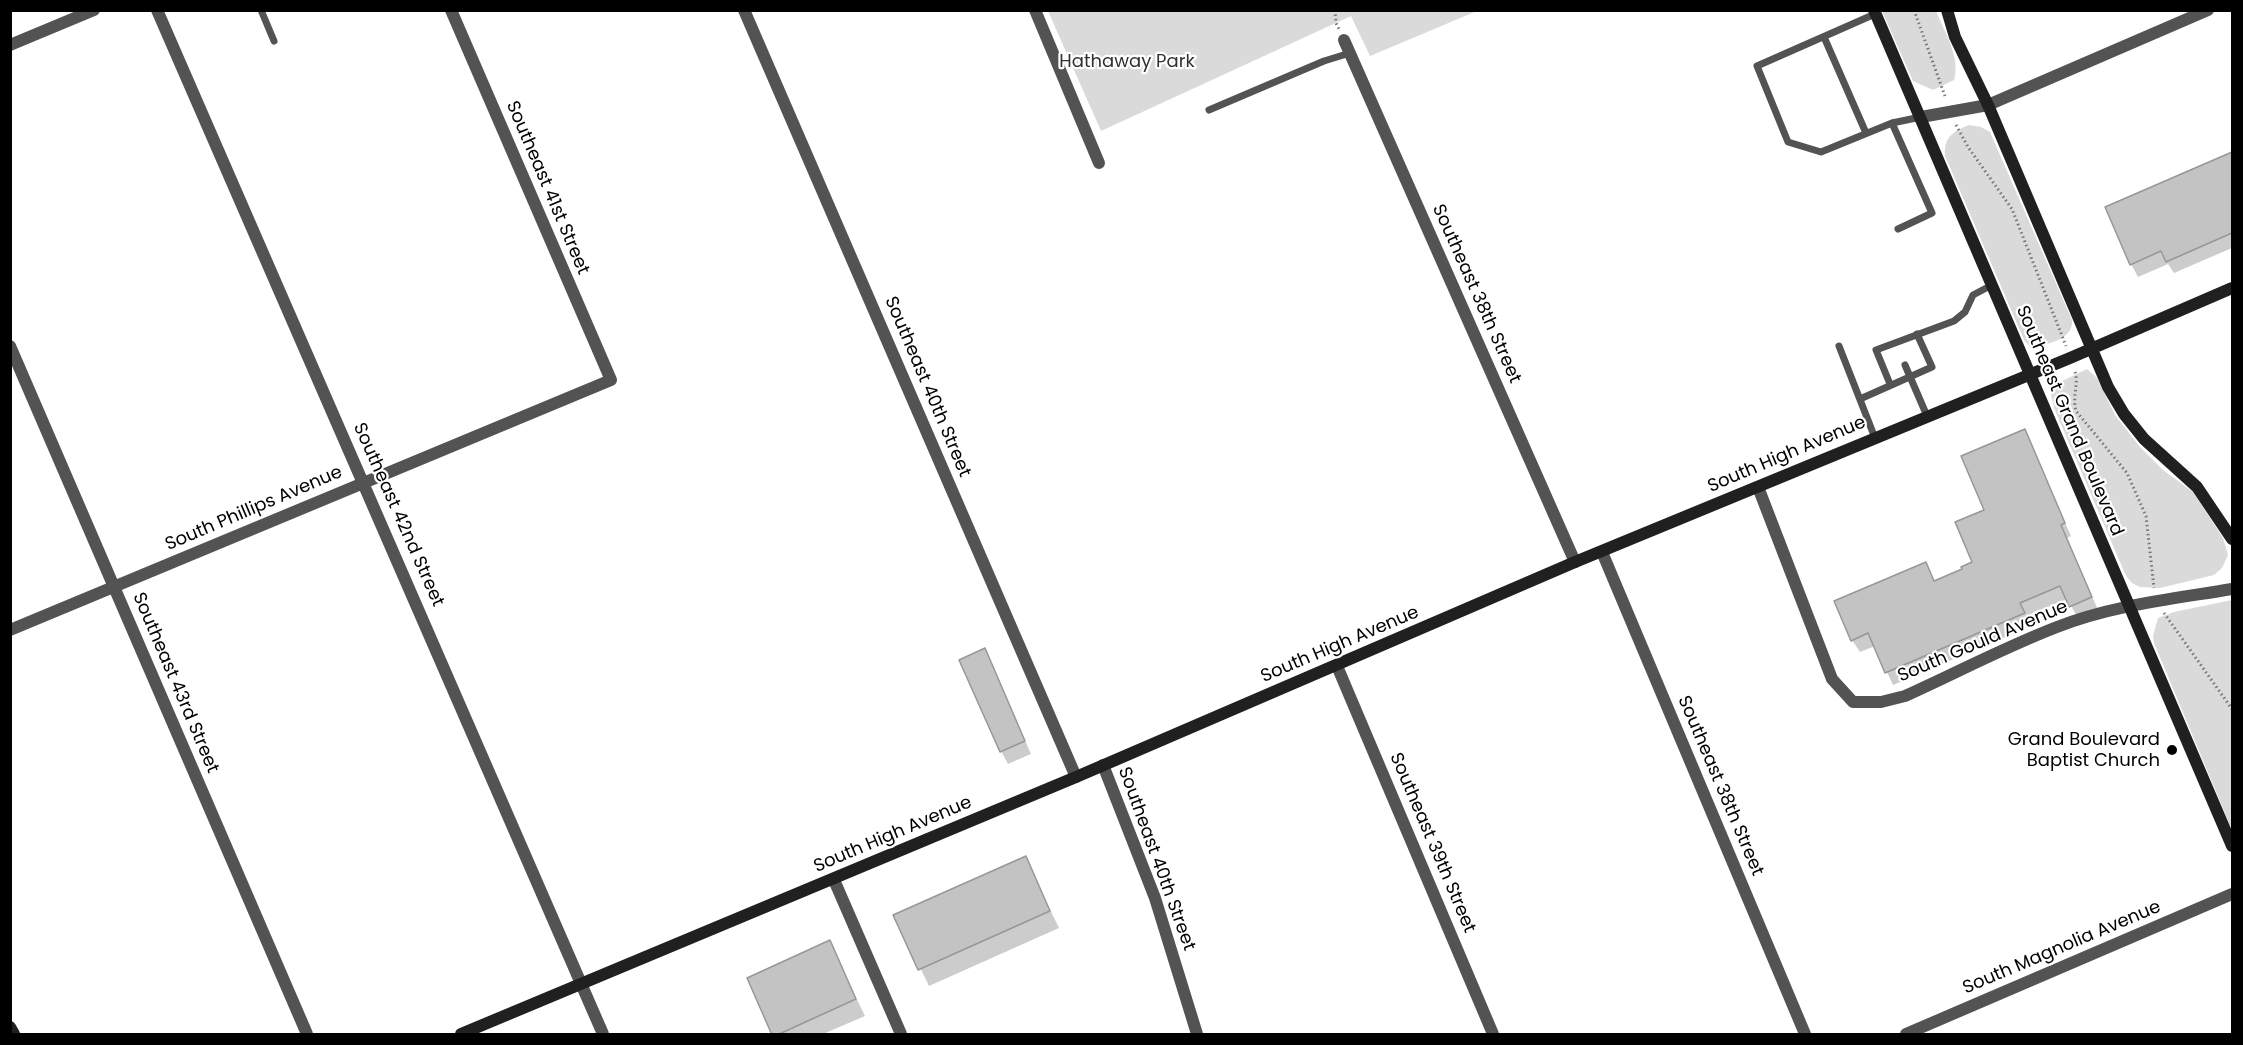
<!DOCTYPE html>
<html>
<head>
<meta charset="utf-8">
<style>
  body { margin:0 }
  #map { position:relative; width:2243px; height:1045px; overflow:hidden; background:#fff; font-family:Poppins,sans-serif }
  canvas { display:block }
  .frame { position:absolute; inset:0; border:12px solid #000; pointer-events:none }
</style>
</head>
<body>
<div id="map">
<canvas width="2243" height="1045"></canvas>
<div class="frame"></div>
</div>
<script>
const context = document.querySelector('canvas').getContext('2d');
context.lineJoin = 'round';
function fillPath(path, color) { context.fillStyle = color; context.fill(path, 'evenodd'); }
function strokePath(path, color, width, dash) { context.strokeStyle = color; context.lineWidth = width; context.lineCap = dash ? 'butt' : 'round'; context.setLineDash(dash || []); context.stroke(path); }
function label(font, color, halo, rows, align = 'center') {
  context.font = font + ' Poppins,sans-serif'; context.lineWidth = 4.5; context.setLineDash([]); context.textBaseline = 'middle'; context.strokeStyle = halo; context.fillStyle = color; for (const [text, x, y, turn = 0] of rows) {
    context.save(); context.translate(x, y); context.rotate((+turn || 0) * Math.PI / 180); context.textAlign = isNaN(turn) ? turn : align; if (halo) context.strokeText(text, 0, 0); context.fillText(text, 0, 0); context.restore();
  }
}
fillPath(new Path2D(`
  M1048,11H1477L1370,56L1351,16L1101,131Z
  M1882,11H1936C1944,31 1961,58 1954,80L1933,90L1913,81Z
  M1969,125L1981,127L1990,132L2072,320C2074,340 2046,344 2031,348L2024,340L1945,156C1944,137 1952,132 1969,125Z
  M2087,369L2097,378L2115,415L2140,447L2163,470L2193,492L2223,538L2228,555L2222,568L2214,575L2160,588L2140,587L2132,583L2126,576L2054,408L2050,390L2054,385Z
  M2232,600V830L2154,643L2153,636L2158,618L2174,612Z`), '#dadada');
fillPath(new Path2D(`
  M2230,154L2232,158V248L2174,273L2168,264L2138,277L2131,264Z
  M2024,431L2071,536L2067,538L2098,610L2078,618L2067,599L2026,616L2031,626L1893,685L1875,646L1860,652L1852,640L1925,564L1935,582L1964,570L1974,563L1986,511Z
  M991,663L1031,754L1008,764L1001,751Z
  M1025,858L1059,928L929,986L895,916Z
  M829,942L865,1016L823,1034H774Z`), '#0003');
const building = new Path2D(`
  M2232,152V233L2166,262L2161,251L2130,265L2105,207Z
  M2025,429L2065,523L2061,525L2092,597L2069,607L2060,586L2020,603L2025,613L1885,673L1868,633L1851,641L1834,601L1926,562L1934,581L1962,569L1961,567L1972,562L1955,522L1984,510L1961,456Z
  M985,648L1025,741L1000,752L959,660Z
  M1026,856L1050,911L918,970L893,915Z
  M830,940L856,999L777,1035H772L747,978Z`);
fillPath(building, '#c3c3c3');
strokePath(building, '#979797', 1.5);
strokePath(new Path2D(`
  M1335,10L1336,23L1339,29
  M1914,10L1946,99
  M1956,125L1968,147L2012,209L2066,346
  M2075,372C2079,384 2072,396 2076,411L2127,473L2146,516L2154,588
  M2164,613L2232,709`), '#757575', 3, [1.5, 3]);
strokePath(new Path2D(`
  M261,10L274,41
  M1875,14L1757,66L1788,142L1821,152L1892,123L1921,117
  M1824,37L1866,133
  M1209,110L1324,61L1350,53
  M1892,123L1932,213L1898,229
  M1839,346L1875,438
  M1905,365L1927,416
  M1890,384L1876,350L1954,321L1965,312L1973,295L1992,285
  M1860,399L1932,367L1917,334`), '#535353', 7);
strokePath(new Path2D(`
  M157,10L603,1034
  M744,10L1076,777
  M1035,10L1099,163
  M1344,40L1575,562
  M10,45L94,10
  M1921,117L1988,105L2208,10
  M10,346L307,1034
  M1758,487L1832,679L1853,702H1881L1905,696C1956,673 2005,647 2057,627C2113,605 2173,599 2232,589
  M1602,552L1805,1034
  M10,630L611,380L451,10
  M1337,666L1493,1034
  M1103,765L1155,898L1197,1034
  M834,880L901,1034
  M1906,1034L2232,894`), '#535353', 12);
strokePath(new Path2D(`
  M1874,10L2232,846
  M1947,10L1955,37L1988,105L2108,387L2124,414L2144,439L2197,487L2232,539
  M10,1027L14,1034
  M461,1034L1076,777L1575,562L2070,358L2232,288`), '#202020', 12);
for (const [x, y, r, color] of [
  [2172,750,6,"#000"]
]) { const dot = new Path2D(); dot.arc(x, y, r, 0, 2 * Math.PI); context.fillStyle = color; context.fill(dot); strokePath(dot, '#fff', 2); }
label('18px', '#313131', '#fff', [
  ["Hathaway Park",1127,62]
]);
label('18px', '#000', '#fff', [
  ["Southeast 41st Street",547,188,67],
  ["Southeast 38th Street",1476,294,66],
  ["Southeast 40th Street",927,387,67],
  ["Southeast Grand Boulevard",2069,421,67],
  ["South High Avenue",1787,455,-23],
  ["South Phillips Avenue",254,509,-23],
  ["Southeast 42nd Street",398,515,66],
  ["South Gould Avenue",1983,642,-23],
  ["South High Avenue",1340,645,-23],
  ["Southeast 43rd Street",175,683,67],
  ["Southeast 38th Street",1720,786,67],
  ["South High Avenue",893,835,-23],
  ["Southeast 39th Street",1432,843,67],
  ["Southeast 40th Street",1156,859,70],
  ["South Magnolia Avenue",2062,948,-23]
]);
label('18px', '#000', '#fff', [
  ["Grand Boulevard",2160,740],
  ["Baptist Church",2160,761]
], 'right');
</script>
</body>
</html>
